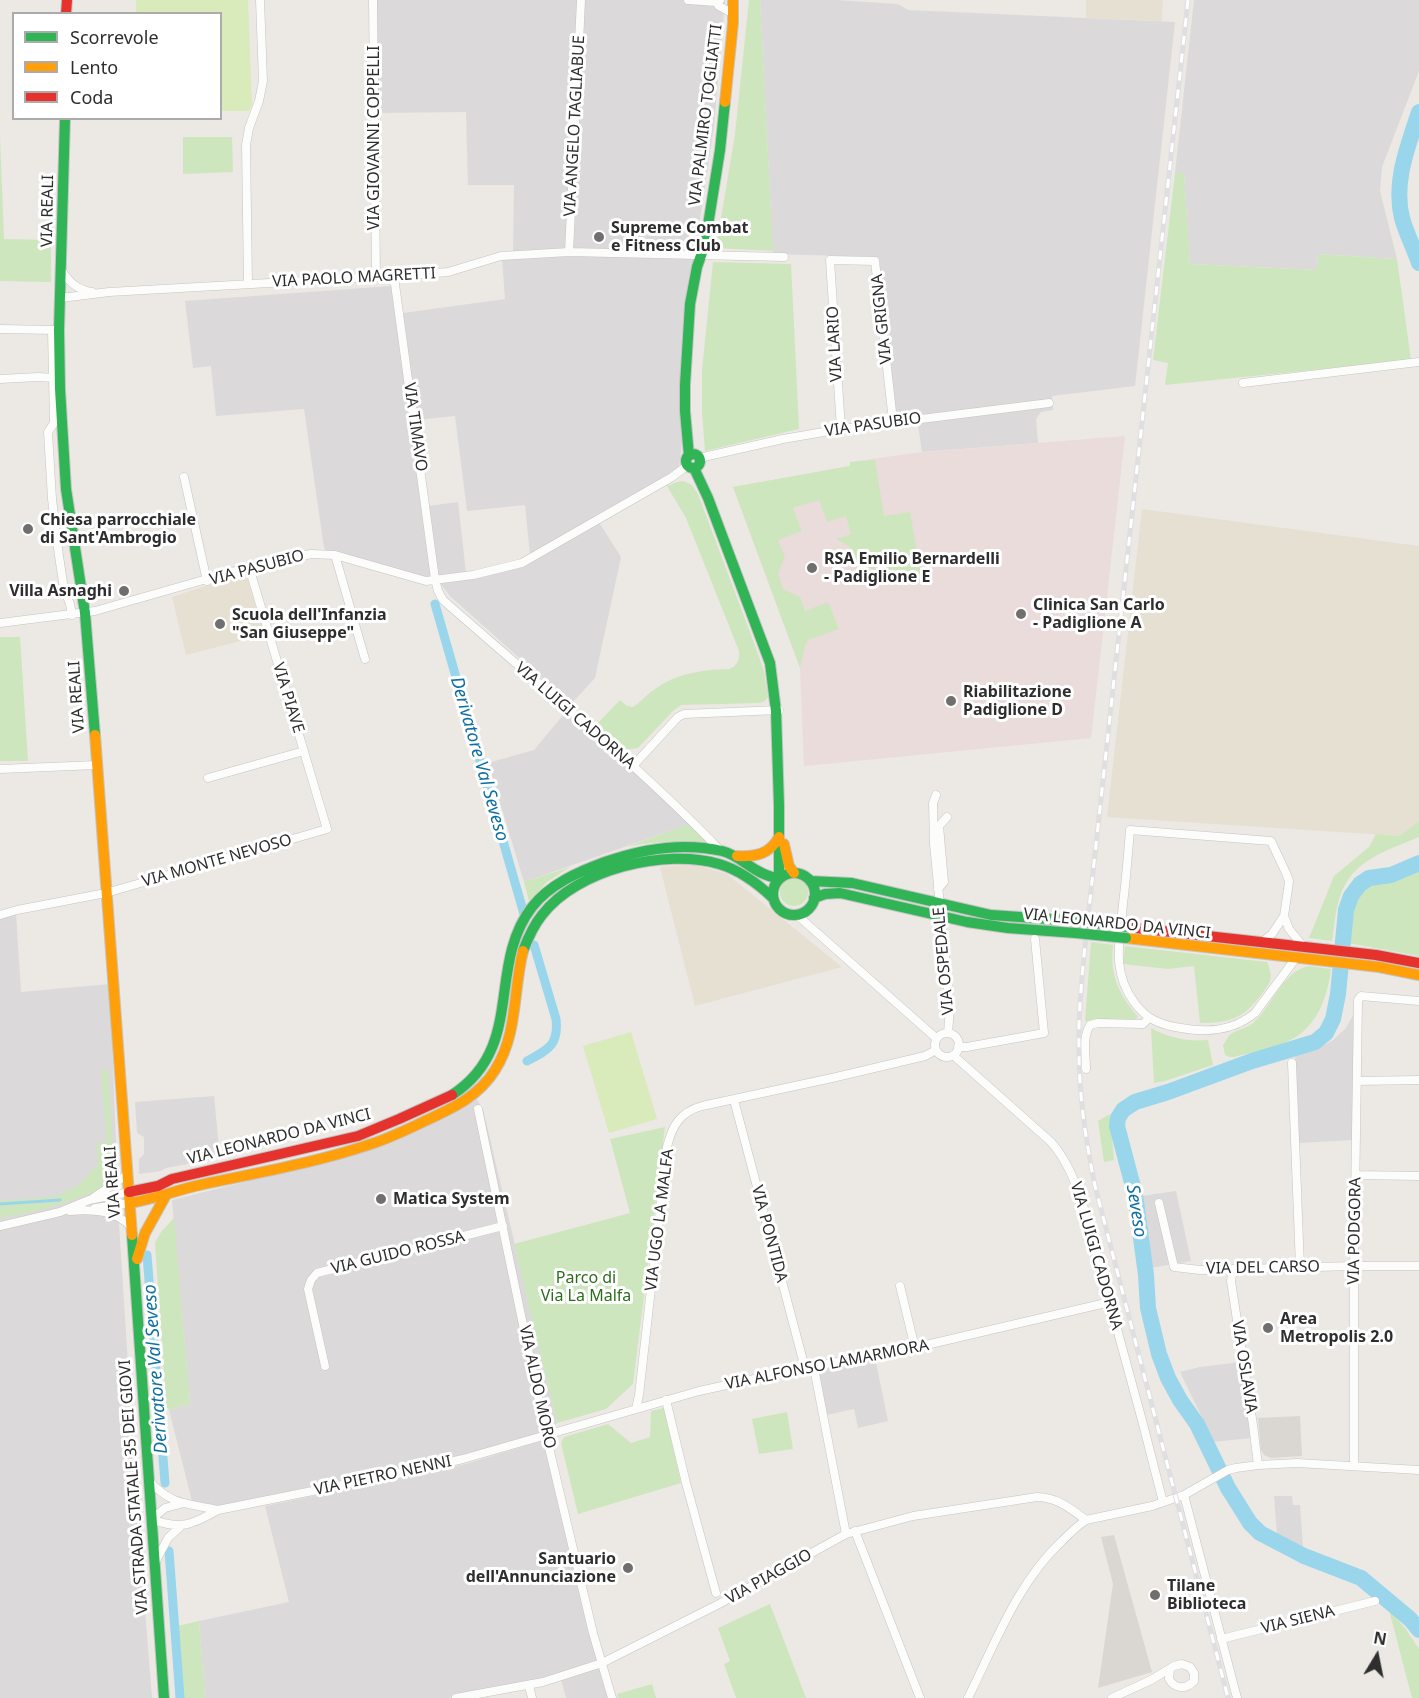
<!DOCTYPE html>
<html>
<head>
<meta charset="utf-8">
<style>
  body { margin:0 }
  #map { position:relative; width:1419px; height:1698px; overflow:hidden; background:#ece8e4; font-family:"Noto Sans",sans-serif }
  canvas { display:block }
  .legend { position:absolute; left:12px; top:12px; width:210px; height:108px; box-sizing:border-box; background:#fff; border:2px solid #ababab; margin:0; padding:8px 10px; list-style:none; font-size:18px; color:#2e2e2e }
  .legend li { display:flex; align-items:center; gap:12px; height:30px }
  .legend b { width:30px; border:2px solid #ababab }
  .north { position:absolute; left:1347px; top:1626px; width:60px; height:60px; -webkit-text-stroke:4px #fff; paint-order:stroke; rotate:10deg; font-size:16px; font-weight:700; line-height:24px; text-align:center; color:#2e2e2e }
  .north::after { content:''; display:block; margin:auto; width:21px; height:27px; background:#2e2e2e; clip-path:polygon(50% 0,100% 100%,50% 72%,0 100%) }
</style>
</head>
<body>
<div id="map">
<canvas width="1419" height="1698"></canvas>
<ul class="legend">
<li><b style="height:8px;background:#30b455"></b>Scorrevole</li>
<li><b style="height:8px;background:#ff9f0a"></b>Lento</li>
<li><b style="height:8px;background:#e5322d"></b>Coda</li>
</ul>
<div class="north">N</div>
</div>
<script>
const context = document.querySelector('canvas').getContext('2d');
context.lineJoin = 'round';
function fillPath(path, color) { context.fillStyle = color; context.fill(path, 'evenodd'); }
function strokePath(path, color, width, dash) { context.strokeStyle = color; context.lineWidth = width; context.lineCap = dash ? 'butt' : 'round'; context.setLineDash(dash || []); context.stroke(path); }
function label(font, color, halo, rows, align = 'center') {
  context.font = font + ' "Noto Sans",sans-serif'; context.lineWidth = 6; context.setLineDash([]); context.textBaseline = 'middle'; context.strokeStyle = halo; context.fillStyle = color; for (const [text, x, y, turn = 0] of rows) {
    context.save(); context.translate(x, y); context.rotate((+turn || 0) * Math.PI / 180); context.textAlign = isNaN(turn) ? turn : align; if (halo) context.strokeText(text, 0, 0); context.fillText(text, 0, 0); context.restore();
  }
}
fillPath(new Path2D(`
  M376,0H725L714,126L687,305L681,383L682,442L679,468L595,516L621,557L595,678L571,704L450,596L440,583L424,585L331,557L324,548L304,409L216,416L211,366L193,368L185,301L392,286L396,314L505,299L502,258L513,257L514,185H468L466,112L378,113ZM455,416L467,511L525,505L530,555L521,560L466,573L458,502L428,506L417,420Z
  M760,0H836L898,4L908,10L1175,22L1135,386L1052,396L1053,410L1041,412L1036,419L1038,443L922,452L917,418L895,419L879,257L773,254Z
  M1194,0H1419V71L1382,167L1380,191L1397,259L1318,254L1317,270L1190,264L1184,174L1175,173Z
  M565,713L693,823L524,882L488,763L534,750Z
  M16,913L21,992L110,984L119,1224L138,1522L152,1698H0V916Z
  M1353,1015V1140L1299,1143L1295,1056L1318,1049L1333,1040L1346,1028Z
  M214,1096L220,1158L166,1168L161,1171L139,1174V1159L144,1154V1137L137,1133L135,1102Z
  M476,1098L483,1109L557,1423L549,1432L461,1455L219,1506L192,1501L169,1410L190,1404L172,1200L357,1154L381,1145L446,1117Z
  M1176,1191L1191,1261L1151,1268L1142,1196Z
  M875,1358L888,1421L858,1428L854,1409L826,1415L818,1370Z
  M1241,1362L1251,1438L1212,1442L1208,1430L1180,1372L1200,1367Z
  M544,1440L610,1698H566L561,1679L447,1698H205L199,1621L289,1602L265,1506L466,1464Z
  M1274,1496H1292L1293,1505H1300L1303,1547L1277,1534Z`), '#dcd9db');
fillPath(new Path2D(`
  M1086,0H1163L1162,21L1086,18Z
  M1142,509L1419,546V821L1399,836L1107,817Z
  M242,574L247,577L264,635L186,655L172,597Z
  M693,864L727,874L842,967L695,1006L660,867Z`), '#e6e0d3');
fillPath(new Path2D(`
  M1125,436L1091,738L804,766L800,668L733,487L850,466V462L915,453Z`), '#e9dcdb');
fillPath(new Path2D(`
  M749,0H760L773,251L716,248L735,134Z
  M0,136L4,239L51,240V282L0,281Z
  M183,137H232L233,172L183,174Z
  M1175,173H1184L1190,264L1317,270L1318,254L1397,259L1411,360L1165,385L1168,363L1153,360Z
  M713,262L791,264L799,429L705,451L702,412V370Z
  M875,460L884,516L910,512L922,580L893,576L866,566L853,556L850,547L836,539L851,534L846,516L827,522L819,500L793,508L802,531L778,540L785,557L778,573L783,589L800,597L805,611L828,602L839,629L808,640L805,646L800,668L733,487L850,466V462Z
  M683,481L692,485L698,494L757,651L764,671L768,697L765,701L760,703L681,705L673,711L638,748L623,750L596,725L620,700L627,706L633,707C641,702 647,694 655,689C677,673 702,670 729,669C737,666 740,660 739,651L686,518L667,486L677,482Z
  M0,637H20L28,761H0Z
  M1419,821V837C1386,851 1349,861 1339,900C1335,913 1334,928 1332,941L1309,938L1334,876L1369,847L1376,834L1399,836Z
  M689,824L706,840L705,844C678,841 653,841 626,847Z
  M570,867L547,882L529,901L524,882Z
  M1419,869V956L1348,943C1350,923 1351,890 1374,881C1381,879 1390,880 1397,878C1405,876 1412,872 1419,869Z
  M780 892a14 14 0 1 1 28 0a14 14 0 1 1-28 0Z
  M1091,942L1113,945C1110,976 1118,993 1138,1017L1134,1020L1085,1021Z
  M1125,946L1267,962C1274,979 1271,982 1261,995C1243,1019 1229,1023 1200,1023L1194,966L1168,969L1123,964Z
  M1309,966L1331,969C1328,994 1319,1022 1296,1037C1280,1047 1253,1052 1234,1057H1230L1225,1055L1223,1045C1226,1041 1228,1036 1231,1034C1238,1029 1246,1029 1253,1023C1272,1007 1282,971 1309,966Z
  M1151,1028C1169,1038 1187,1042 1208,1040L1213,1065L1165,1081L1154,1083Z
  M105,1068L108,1070L115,1178C92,1199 31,1213 0,1218V1201L54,1197L79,1185L98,1164L97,1143L107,1142L101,1073Z
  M1110,1114L1114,1160L1104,1162L1098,1121Z
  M665,1127L633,1384L606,1409L557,1423L514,1244L630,1213L610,1139Z
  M174,1218L190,1404L169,1410L166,1406L155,1243L161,1232Z
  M664,1408L681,1483L578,1514L561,1443L564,1437L608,1424L631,1443L650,1437L651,1411Z
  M787,1412L793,1449L759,1454L752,1419Z
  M770,1604L806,1698H736L724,1664L730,1661L718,1628Z
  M1389,1610L1405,1628L1419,1649V1698H1412Z
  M199,1621L205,1698H183L178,1626Z
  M652,1684L656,1698H618L617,1694Z`), '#cee6be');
fillPath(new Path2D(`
  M136,0H248L252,105L249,111H221L220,14L136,13Z
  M631,1032L657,1119L609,1133L583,1046Z`), '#d9eabb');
fillPath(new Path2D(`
  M1300,1416L1302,1456L1271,1458L1264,1455L1261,1450L1258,1418Z
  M1114,1535L1152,1672L1098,1688L1113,1584L1101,1537Z`), '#dad6d2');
strokePath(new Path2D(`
  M0,1204L60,1200`), '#99d6ec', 3);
strokePath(new Path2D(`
  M435,604L524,914
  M527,1061C548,1050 559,1045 556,1019L534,945
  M147,1255L165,1483
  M169,1551L180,1698`), '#99d6ec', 9);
strokePath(new Path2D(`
  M1419,112C1408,146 1393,182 1402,218C1406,233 1414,248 1419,263
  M1419,863L1391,875L1369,878L1360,884L1351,896L1346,910L1338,994L1333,1019L1326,1033L1315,1042L1252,1061L1168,1092L1135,1102L1123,1110L1118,1118L1117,1126L1135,1194L1146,1275L1148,1308L1159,1354L1168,1378L1180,1400L1197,1424L1228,1488L1250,1523L1260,1533L1304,1556L1361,1578L1410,1619L1419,1630`), '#99d6ec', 16);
const street = new Path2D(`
  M373,0L376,277
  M688,0L716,2L720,0
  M716,2L719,6L732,13
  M569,252L581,0
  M62,271C70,283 78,290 92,292
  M390,278L395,284L435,579L438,591L443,600C536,682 635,762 721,851
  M248,284L246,145L249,128L259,101L263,81L260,0
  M61,298L109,292L376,277L390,278L398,276L448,272L501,256L569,252L784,257
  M0,329L55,330
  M52,330L54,423L48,432L52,499L59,556L64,589L70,604L72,615
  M0,379L38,377L55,378
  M1243,383L1419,362
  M841,429L830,260L875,261L893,421
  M699,458L783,439L841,429L1049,403
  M184,477L207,581
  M335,555L365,659
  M0,623L95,611L249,567L311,554L335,555L426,581L473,575L522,563L672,477L688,465
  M632,767L678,717L684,714L779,710
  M0,769L97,765
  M208,778L304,751
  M936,795L933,803L934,844L950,1008L948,1033
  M938,889L944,882L939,826L947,817
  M0,915L17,910L106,893L327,829L249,567
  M797,915L936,1038
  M1284,916L1289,929L1303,946
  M1262,942L1272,934L1284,916L1288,889L1289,881L1286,873L1271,841L1130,830C1128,855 1126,879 1123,904C1120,939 1111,971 1134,1002C1146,1019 1160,1025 1181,1028C1208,1033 1233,1031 1255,1013L1296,958
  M935 1045a12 12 0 1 1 24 0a12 12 0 1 1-24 0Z
  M958,1047H967L1044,1033L1035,939
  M953,1055L1051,1142C1066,1159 1074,1179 1082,1201L1143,1424L1163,1502
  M1292,1063L1300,1267
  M1086,1069C1086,1055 1082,1038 1090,1025L1098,1023L1143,1024L1149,1018
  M1357,1081L1419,1080
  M734,1100L805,1368
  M478,1109L546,1435L593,1633L612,1698
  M1356,1175L1419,1176
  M93,1198L128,1174
  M1159,1203L1174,1267L1200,1270L1354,1266H1419
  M95,1208L130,1203
  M70,1211C92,1209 116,1210 131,1227
  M0,1226L60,1212L89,1200L129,1192
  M1233,1269L1231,1281L1253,1425L1258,1465
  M900,1286L915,1348
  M325,1366L308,1289L311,1280L317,1273L503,1226
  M814,1368L846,1534
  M666,1400L686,1483L716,1593
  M636,1409L639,1395L667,1147C672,1126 680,1112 702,1106L832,1078L925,1056L936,1050
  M1354,1466V1266L1358,1000L1361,996L1419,1001
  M149,1481C173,1506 186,1503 218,1510
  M1184,1495L1237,1698
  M184,1503L165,1508L152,1519C180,1531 193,1524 218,1510L407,1472L463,1459L699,1391L805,1368L926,1345L1110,1302
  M855,1531L920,1698
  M156,1561L168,1538L181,1526
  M1221,1639L1375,1601
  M529,1686L532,1698
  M456,1698L543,1682L602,1663L719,1604L846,1534L913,1516L1037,1497C1057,1497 1071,1509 1086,1520
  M968,1698C995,1644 1017,1583 1062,1541C1070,1533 1077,1526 1086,1520L1152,1506L1184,1495L1228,1470L1236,1468L1258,1465L1297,1463L1419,1470
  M1112,1698L1151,1680L1174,1666L1182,1664L1190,1667L1194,1673V1681C1186,1690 1175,1689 1169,1679L1170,1669`);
const fast = new Path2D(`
  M65,118L59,330L60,389L66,489L85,613L95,735
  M686 461a7 7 0 1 1 14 0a7 7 0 1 1-14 0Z
  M689,456L685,411V385L690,304L697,267L705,244L720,150L725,102
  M694,468L708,498L770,663L776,711L779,806V879
  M773 894a21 21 0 1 1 42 0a21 21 0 1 1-42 0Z
  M810,881L852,883L991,915L1078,921
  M814,898L825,894L840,893L967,922L1008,928L1076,933
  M523,951C528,938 533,926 542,915C577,869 666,848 719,864C740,870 757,883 773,898
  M452,1095C526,1047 486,967 532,907C550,884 578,872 605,862C642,849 683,842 722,851C737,855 745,864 758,871C764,875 772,877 779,879
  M132,1235L164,1698`);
const slow = new Path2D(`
  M725,102L733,23V0
  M95,735L132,1235
  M784,844L789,866L794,873
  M737,856C756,857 770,854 779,837
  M1126,938L1379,967L1419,975
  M130,1203C154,1199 177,1190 200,1185C256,1173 314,1163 368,1145C388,1139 408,1129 427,1120C453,1108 479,1096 495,1070C518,1034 513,991 523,951
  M137,1259L145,1233L166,1195`);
const jam = new Path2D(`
  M66,14L67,0
  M1127,927L1376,955L1419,963
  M129,1192L158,1186L172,1179L358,1136L399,1119L452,1095`);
strokePath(street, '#c5c4c5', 9);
strokePath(fast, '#c5c4c5', 12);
strokePath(slow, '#c5c4c5', 12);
strokePath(jam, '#c5c4c5', 12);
strokePath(street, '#fcfcfb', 8);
strokePath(fast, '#30b455', 10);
strokePath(slow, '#ff9f0a', 10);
strokePath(jam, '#e5322d', 10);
const rail = new Path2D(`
  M1188,0L1084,955C1081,987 1078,1020 1079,1052C1079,1097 1086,1142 1095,1186L1228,1698`);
strokePath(rail, '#dfdfe1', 5);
strokePath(rail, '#fff', 3, [9]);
const fastBridge = new Path2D(`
  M1078,921L1127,927
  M1076,933L1126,938`);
strokePath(fastBridge, '#c5c4c5', 12, []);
strokePath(fastBridge, '#30b455', 10);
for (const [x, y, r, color] of [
  [599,237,6,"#706f6e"],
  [28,529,6,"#706f6e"],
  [812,568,6,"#706f6e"],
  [124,591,6,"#706f6e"],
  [1021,614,6,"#706f6e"],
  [220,624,6,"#706f6e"],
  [951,701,6,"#706f6e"],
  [381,1199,6,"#706f6e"],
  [1268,1328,6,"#706f6e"],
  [628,1568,6,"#706f6e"],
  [1155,1595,6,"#706f6e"]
]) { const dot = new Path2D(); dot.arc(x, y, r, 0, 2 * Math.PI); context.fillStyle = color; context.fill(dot); strokePath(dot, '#fff', 2); }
label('16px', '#2e2e2e', '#fff', [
  ["VIA PALMIRO TOGLIATTI",706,115,-83],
  ["VIA ANGELO TAGLIABUE",575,126,-87],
  ["VIA GIOVANNI COPPELLI",374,138,-90],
  ["VIA REALI",48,211,-89],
  ["VIA PAOLO MAGRETTI",354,278,-3],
  ["VIA GRIGNA",882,319,-96],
  ["VIA LARIO",835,344,-93],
  ["VIA PASUBIO",873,425,-8],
  ["VIA TIMAVO",415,427,82],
  ["VIA PASUBIO",257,568,-15],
  ["VIA REALI",77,697,-94],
  ["VIA PIAVE",288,698,73],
  ["VIA LUIGI CADORNA",575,716,41],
  ["VIA MONTE NEVOSO",217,861,-16],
  ["VIA LEONARDO DA VINCI",1117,924,6],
  ["VIA OSPEDALE",944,961,-95],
  ["VIA LEONARDO DA VINCI",279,1137,-14],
  ["VIA REALI",113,1182,-94],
  ["VIA UGO LA MALFA",660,1220,-83],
  ["VIA PODGORA",1355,1231,-89],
  ["VIA PONTIDA",769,1234,75],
  ["VIA GUIDO ROSSA",398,1253,-14],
  ["VIA LUIGI CADORNA",1096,1256,74],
  ["VIA DEL CARSO",1263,1268,-1],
  ["VIA ALFONSO LAMARMORA",827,1365,-11],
  ["VIA OSLAVIA",1244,1367,81],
  ["VIA ALDO MORO",537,1387,78],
  ["VIA PIETRO NENNI",383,1476,-12],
  ["VIA STRADA STATALE 35 DEI GIOVI",134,1487,-94],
  ["VIA PIAGGIO",769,1577,-29],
  ["VIA SIENA",1298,1620,-14]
]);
label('bold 16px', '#2e2e2e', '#fff', [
  ["Supreme Combat",611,228],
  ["e Fitness Club",611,246],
  ["Chiesa parrocchiale",40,520],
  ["di Sant'Ambrogio",40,538],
  ["RSA Emilio Bernardelli",824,559],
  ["- Padiglione E",824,577],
  ["Villa Asnaghi",112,591,"right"],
  ["Clinica San Carlo",1033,605],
  ["- Padiglione A",1033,623],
  ["Scuola dell'Infanzia",232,615],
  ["\"San Giuseppe\"",232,633],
  ["Riabilitazione",963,692],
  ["Padiglione D",963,710],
  ["Matica System",393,1199],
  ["Area",1280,1319],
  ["Metropolis 2.0",1280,1337],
  ["Santuario",616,1559,"right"],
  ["dell'Annunciazione",616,1577,"right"],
  ["Tilane",1167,1586],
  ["Biblioteca",1167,1604]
], 'left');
label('16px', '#2c6e1b', '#fff', [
  ["Parco di",586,1278],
  ["Via La Malfa",586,1296]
]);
label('italic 18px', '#0d6fa3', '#fff', [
  ["Derivatore Val Seveso",479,759,74],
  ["Seveso",1136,1211,81],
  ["Derivatore Val Seveso",156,1369,-94]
]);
</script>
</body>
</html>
